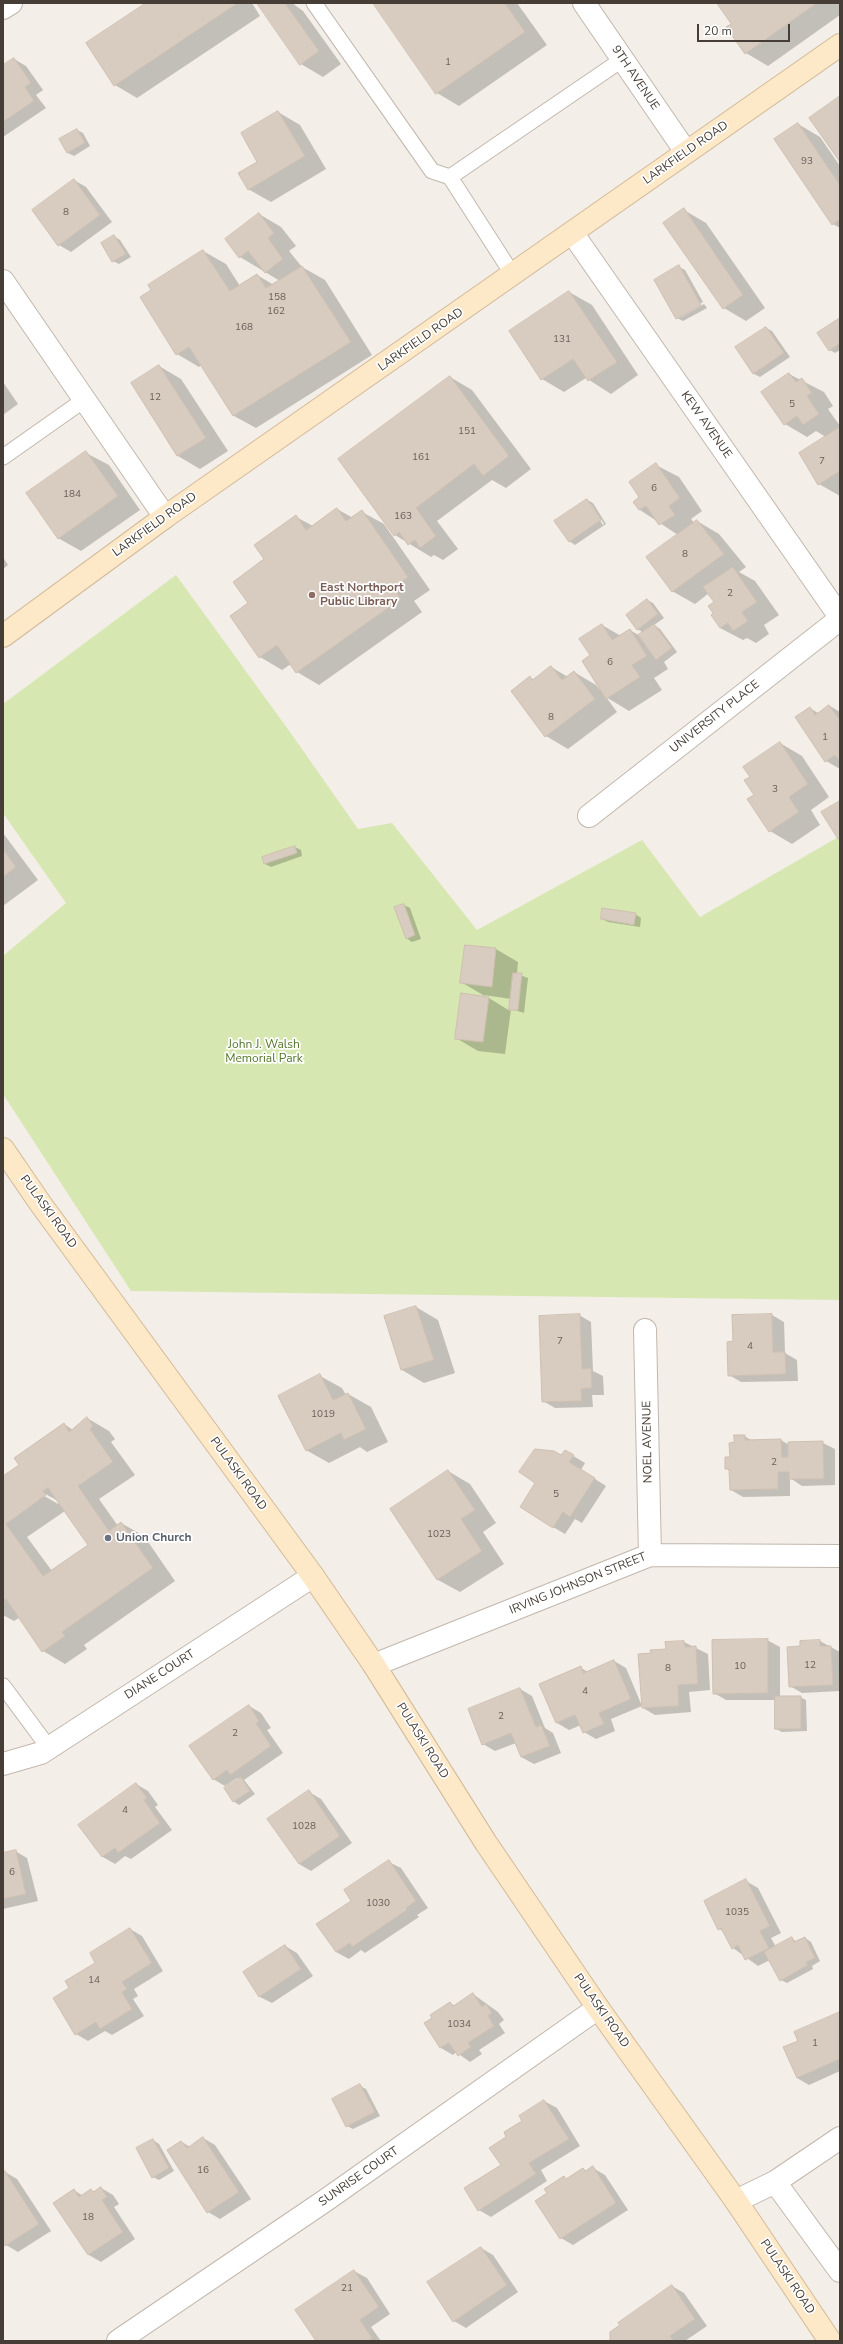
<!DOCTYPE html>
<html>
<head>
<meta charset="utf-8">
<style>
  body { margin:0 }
  #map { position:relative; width:843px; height:2344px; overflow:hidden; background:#f3eee7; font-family:"Nunito Sans",sans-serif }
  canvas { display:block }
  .frame { position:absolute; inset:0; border:4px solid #463e36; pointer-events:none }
  .scale { position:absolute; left:697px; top:24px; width:93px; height:18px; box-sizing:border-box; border:2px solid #463e36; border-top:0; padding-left:5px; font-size:12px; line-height:14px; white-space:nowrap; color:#463e36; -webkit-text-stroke:3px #fff; paint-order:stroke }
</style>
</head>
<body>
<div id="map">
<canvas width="843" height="2344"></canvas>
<div class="frame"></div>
<div class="scale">20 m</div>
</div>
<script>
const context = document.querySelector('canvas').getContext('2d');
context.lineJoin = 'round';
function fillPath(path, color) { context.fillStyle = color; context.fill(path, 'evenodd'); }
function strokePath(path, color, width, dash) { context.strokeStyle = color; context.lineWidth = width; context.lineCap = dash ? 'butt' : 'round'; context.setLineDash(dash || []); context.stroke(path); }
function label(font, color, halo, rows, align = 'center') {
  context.font = font + ' "Nunito Sans",sans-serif'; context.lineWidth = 3.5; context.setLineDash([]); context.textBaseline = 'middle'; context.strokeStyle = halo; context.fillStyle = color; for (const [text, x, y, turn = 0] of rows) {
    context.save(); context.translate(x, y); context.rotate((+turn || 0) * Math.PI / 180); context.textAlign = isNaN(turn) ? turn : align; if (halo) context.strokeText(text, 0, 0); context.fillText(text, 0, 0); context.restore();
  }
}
fillPath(new Path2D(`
  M176,575L290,732L358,829L392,823L477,930L642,840L700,917L840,836V1300L131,1291L3,1094V956L66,903L3,813V704Z`), '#d6e7b1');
fillPath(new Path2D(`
  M147,3H252L260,16L137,98L115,85Z
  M258,3H292L303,11L341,64L323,77L301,64Z
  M374,3H517L547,45L459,106L437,93Z
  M718,3H840V15L768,66L746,53L733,24Z
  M14,59L26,66L43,90L36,95L46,108L3,137V67Z
  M278,112L300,125L326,169L271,202L248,189Z
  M798,124L820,137L840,166V228L833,224Z
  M77,130L83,133L90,146L74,156L68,153L60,140Z
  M74,180L86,187L112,222L71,252L59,245Z
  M684,210L706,223L765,308L746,321L724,308Z
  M259,214L281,227L296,246L289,251L302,267L325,280L372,355L256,428L234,416L202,365L199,367L177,354L203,251L226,264L240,286L257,275L274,285L280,281L240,257Z
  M114,236L120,240L131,257L119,264L113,261Z
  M679,267L685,270L703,302L679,316V318L704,304L707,308L683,321L677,318Z
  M569,292L592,305L638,375L611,394L586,378L564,392L542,379Z
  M840,319V350L835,353L830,350Z
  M766,328L772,331L790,357L760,377L754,374L737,347Z
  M159,366L181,379L228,451L200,469L178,456L132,383Z
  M789,374L824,392L833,406L828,409L840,426V496L819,484L826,437L816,431L807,437L785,424L763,393Z
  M450,377L472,390L531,469L506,488L492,480L437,521L458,549L443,560L434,555L431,557L395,535Z
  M3,382L18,404L3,415Z
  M86,453L109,465L140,510L81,551L58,538Z
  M656,465L679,477L702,511L691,519L694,523L697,521L719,534L746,567L739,572L755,581L779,615L764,625L769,634L756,643L747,638L743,640L720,628L715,613V602L709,593L695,604L672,591L678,535L640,510L634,502L641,497Z
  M587,500L593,503L606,524L575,545L569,541ZM589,504H591L604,524L603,525Z
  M337,509L353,518L362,512L384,524L430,590L414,601L422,612L319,685L297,672L291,664L282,670L260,657L231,616L249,603L265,560L296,517L313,526Z
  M3,557L8,565L3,569Z
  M647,600L653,603L664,618L654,625L660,629L677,652L664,662L668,669L654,678L662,690L629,711L606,697L617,712L568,749L546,736L530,677L534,680L551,667L568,677L574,672L596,685L600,690L592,655L602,625L621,636L630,630L640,636L644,633L637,629Z
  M830,706L840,712V769L826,761L810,708L818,713Z
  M780,743L802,756L829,797L811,810L820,825L792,844L770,831L755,795L751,777Z
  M3,833L38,880L3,906Z
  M295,847L301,850L302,856L271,867L265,864Z
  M404,905L410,908L421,939L412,942L406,938Z
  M635,914L641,918L640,927L608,922L602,919Z
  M466,946L496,949L518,962L517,974L528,978L524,1013L511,1009L505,1054L478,1051L456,1038L488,998L461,982ZM484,995L511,999L510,1011Z
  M416,1307L438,1320L455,1373L424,1383L402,1370L385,1317Z
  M579,1315L591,1322L593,1371L603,1376L604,1395H592L593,1407L555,1408L543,1401Z
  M772,1315L784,1322L785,1353L797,1360L798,1381L741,1382L729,1375L734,1342Z
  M320,1376L342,1388L346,1395L348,1394L371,1407L388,1442L367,1452L360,1447L329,1463L306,1450Z
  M87,1418L109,1431L115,1439L111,1442L135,1475L99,1499L118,1526L121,1523L144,1536L175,1581L84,1645L87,1649L65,1664L43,1651L20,1617L14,1621L3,1615V1477L21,1465L64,1424L73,1430ZM42,1492L58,1501V1504L41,1494ZM65,1511L89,1545L52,1571L27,1537Z
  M744,1436L753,1441L781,1440L789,1445L823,1443L835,1449V1485L802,1486L790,1478V1496L743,1497L731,1490L730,1471L726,1468L735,1443Z
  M565,1451L585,1463L581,1470L606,1486L582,1523L575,1519L565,1534L553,1527L537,1482Z
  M448,1471L470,1484L496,1523L483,1532L504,1564L460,1592L438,1580L391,1509Z
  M767,1640L780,1647V1697H800L806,1700L807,1731L782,1732L776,1729V1700H726L714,1693Z
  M820,1641L840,1652V1691L802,1693L790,1686L801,1642Z
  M684,1642L708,1654L710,1690L689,1692L691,1712L655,1715L643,1708L667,1650Z
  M614,1661L626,1668L642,1706L611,1719L615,1731L596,1739L584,1732L581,1725L569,1730L557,1723L581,1668L588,1672Z
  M520,1689L532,1696L545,1728L553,1733L561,1753L534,1764L521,1757L516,1743L495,1751L483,1744Z
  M249,1706L261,1713L271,1728L267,1730L283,1753L244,1780L255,1794L239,1805L233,1801L240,1779L237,1778L225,1786L213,1779Z
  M136,1784L148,1791L158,1805L155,1807L172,1830L131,1859L125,1856L115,1864L103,1857L80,1825Z
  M309,1792L321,1799L352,1843L311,1871L299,1864Z
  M15,1851L27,1858L38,1901L3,1909V1854Z
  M389,1862L401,1868L428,1908L417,1915L419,1917L365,1953L361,1950L349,1959L336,1952L352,1901Z
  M746,1881L758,1888L781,1933L771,1938L776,1947L792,1939L798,1942L805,1938L811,1942L820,1961L812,1966L813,1969L787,1983L781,1980L770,1960L758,1966L733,1948L725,1932L719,1929Z
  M130,1929L142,1936L163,1971L134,1989L138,1996L133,1999L144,2016L112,2035L105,2031L88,2041L76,2034L71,1988Z
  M285,1946L297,1953L313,1976L272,2003L260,1997L244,1973Z
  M473,1994L498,2012L504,2020L499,2024L505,2033L479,2050L482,2054L470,2062L456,2052L453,2055L441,2048L425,2024L450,2003L455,2006Z
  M840,2013V2071L809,2085L797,2078Z
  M360,2086L366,2089L380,2116L353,2129L347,2126Z
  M544,2101L557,2108L580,2146L541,2170L547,2181L491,2217L479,2210L502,2166L508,2137Z
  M203,2138L215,2145L251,2199L220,2219L208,2212L182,2142L190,2147Z
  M153,2140L159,2144L174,2171L159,2180L153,2177Z
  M593,2168L605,2175L628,2210L573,2245L561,2238L549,2194L564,2178L568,2180L583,2169L587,2171Z
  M5,2172L17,2179L51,2231L18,2252L6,2245L3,2240V2173Z
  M101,2188L113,2195L119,2204L114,2207L135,2239L101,2262L89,2255L55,2203L74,2190L83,2196Z
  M481,2248L493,2255L518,2292L466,2328L454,2321Z
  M354,2271L367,2278L390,2314L371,2327L381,2341H317Z
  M672,2286L684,2293L707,2326L685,2341H611Z`), '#0003');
const building = new Path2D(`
  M146,3H238L114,86L86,43Z
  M257,3H285L319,51L300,65Z
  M373,3H505L525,32L436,94Z
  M717,3H817L745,54L726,27L731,24Z
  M14,58L31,83L25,87L34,101L3,122V65Z
  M840,96V162L809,118Z
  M278,111L305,156L248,190L238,173L257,162L241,133Z
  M798,123L840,185V219L832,225L774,139Z
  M77,129L85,143L67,153L59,139Z
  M74,179L100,215L58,246L32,210Z
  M684,208L743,295L723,309L663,223Z
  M259,213L274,233L268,238L283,259L265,273L248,251L239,258L225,239Z
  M114,235L126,254L112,262L101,243Z
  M203,250L230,291L257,274L266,288L302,266L351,342L233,416L189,347L176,355L140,297L151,290L148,285Z
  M679,265L701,305L676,319L654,280Z
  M569,291L617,362L588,381L573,359L541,380L509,331Z
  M840,318V343L829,351L817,333Z
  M766,327L784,353L753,374L735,347Z
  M159,365L206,438L177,456L131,383Z
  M789,373L796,382L802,378L812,393L807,396L819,414L803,425L797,416L784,425L761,392Z
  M450,376L509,456L483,476L474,464L416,508L436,536L420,548L415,540L408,545L399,532L394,536L338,459Z
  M840,427V471L818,485L799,453Z
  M86,451L118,496L58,539L26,493Z
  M656,463L680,498L669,506L675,515L659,525L646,506L639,510L633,502L639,497L629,482Z
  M587,499L601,520L569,542L554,521Z
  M337,508L346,521L362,510L408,577L393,588L401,599L296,673L277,645L259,658L230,616L248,603L233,582L264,559L254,545L296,515L306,530Z
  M697,520L724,554L672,592L646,557Z
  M733,567L757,602L742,612L748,621L733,631L728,623L720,628L711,615L713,613L708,606L714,602L703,587Z
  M647,599L658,614L637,630L626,615Z
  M602,624L612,640L630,629L647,656L632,665L640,677L606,699L582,661L590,655L579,639Z
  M654,624L672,648L656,660L638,635Z
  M551,666L562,680L574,671L595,699L545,737L511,691L530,676L532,680Z
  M829,705L840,720V762L835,755L825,762L795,717L810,707L815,715Z
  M780,742L808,784L789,797L799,812L769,832L747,799L754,795L744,780L750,777L743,767Z
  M840,801V838L838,839L821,812Z
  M295,846L297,853L264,864L262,857Z
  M3,849L16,867L3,877Z
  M404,904L415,935L406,939L394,907Z
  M602,908L636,913L634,925L601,919Z
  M465,945L496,948L492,987L460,983Z
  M513,973H522L518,1010H509Z
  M461,993L489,997L483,1042L455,1039Z
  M416,1306L434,1360L401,1370L384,1316Z
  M580,1314L582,1369L591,1368L592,1388L581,1389L582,1401L542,1402L539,1316Z
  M772,1314L773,1352H785L786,1374L728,1376L727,1342L733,1341L732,1315Z
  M320,1374L333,1400L348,1393L366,1429L344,1440L341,1433L306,1451L278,1396Z
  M87,1417L93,1426L90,1429L113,1462L78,1486L109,1531L121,1522L153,1568L62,1632L65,1636L42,1652L6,1599L3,1601V1476L19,1465L14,1458L64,1423L69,1432ZM48,1488L88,1545L43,1576L6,1524L46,1495L43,1491Z
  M734,1435H745V1440L781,1439L782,1457H788V1442L823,1441L824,1479H789V1472H778V1489L730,1490L729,1469H725V1457H730L729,1443L734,1442Z
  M535,1449L554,1451L561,1455L565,1450L574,1455L569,1462L595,1478L570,1517L563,1512L553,1528L520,1507L535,1483L519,1472Z
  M448,1470L475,1510L461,1519L482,1551L437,1580L390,1509Z
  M768,1639V1693L713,1694L712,1640Z
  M820,1640V1646H831L833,1685L789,1687L787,1647L800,1646V1641Z
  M684,1641L685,1647L696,1646L698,1684L678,1685L679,1706L642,1708L638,1654L651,1653L650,1650L666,1649L665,1642Z
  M614,1660L631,1699L599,1713L604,1724L583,1733L575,1715L556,1723L539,1684L581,1666L583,1673Z
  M520,1688L536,1727L541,1725L550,1746L521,1757L511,1733L482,1745L468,1709Z
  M775,1696H801V1729H775Z
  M249,1705L259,1721L256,1723L271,1746L230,1775L227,1770L213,1780L189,1746Z
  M241,1777L250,1791L233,1802L224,1788Z
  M136,1783L147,1798L144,1800L160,1823L118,1853L115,1848L102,1857L78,1825Z
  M309,1790L340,1836L299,1864L267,1819Z
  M16,1850L26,1894L3,1899V1853Z
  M389,1860L416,1901L406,1908L407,1910L352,1947L350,1943L336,1952L316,1924L351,1901L344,1890Z
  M746,1879L770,1926L760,1931L769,1948L745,1960L738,1945L732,1949L721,1928L718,1930L704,1901Z
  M130,1928L152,1963L122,1982L127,1989L122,1992L132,2009L100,2029L96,2022L75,2035L53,1998L69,1988L65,1981L95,1963L90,1953Z
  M792,1937L794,1942L805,1937L815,1958L806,1962L808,1965L780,1981L764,1952Z
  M285,1945L301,1969L259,1997L243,1972Z
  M473,1993L482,2007L486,2004L492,2013L488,2016L494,2026L468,2043L471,2047L458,2056L449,2043L440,2048L424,2023L432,2018L430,2015L450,2002L453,2006Z
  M840,2012V2059L797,2078L783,2047L798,2041L794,2032Z
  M360,2084L375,2112L346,2127L332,2099Z
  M544,2100L569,2139L529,2163L536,2174L478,2211L464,2188L501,2165L489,2148L506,2137L504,2132L522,2121L519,2116Z
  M203,2137L239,2192L207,2213L167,2150L181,2141L187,2148Z
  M153,2139L169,2168L152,2178L136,2148Z
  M593,2166L616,2203L560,2239L535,2201L547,2193L544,2189L564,2176L566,2179L583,2168L585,2171Z
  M5,2171L39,2224L5,2246L3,2242V2172Z
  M101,2187L107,2197L102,2200L123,2232L88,2255L53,2203L74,2189L79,2197L91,2189L93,2192Z
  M481,2247L507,2285L453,2322L427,2282Z
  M354,2270L379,2307L360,2320L372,2338L368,2341H316L295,2310Z
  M672,2285L695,2319L670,2336L674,2341H610V2332L620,2325L618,2323Z`);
fillPath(building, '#d8cbc0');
strokePath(building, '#cfbfb0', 1);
const service = new Path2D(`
  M314,3L432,171L450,177L623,59
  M450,177L513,275
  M3,457L84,400
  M3,1686L49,1748`);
const minor = new Path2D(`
  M584,3L686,152
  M3,8L11,3
  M573,234L840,617
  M3,281L165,517
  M589,816L840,619
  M645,1330L650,1555
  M374,1665L650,1555L840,1556
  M3,1764L41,1753L313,1576
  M775,2182L840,2271
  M736,2201L775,2182L840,2138
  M118,2341L326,2200L598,2008`);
const secondary = new Path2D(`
  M3,636L165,517L840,45
  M3,1149L40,1203L313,1576L374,1665L486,1843L598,2008L736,2201L830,2341`);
strokePath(service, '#c2b7ad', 17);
strokePath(minor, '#c2b7ad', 24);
strokePath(secondary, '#d2ba98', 24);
strokePath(service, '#fff', 15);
strokePath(minor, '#fff', 22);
strokePath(secondary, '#fde8c8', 22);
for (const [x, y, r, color] of [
  [312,595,4,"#8d6e63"],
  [108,1538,4,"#6b7280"]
]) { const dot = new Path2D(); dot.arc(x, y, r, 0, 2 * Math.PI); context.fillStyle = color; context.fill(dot); strokePath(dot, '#fff', 1.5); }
label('10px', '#6a6158', null, [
  ["1",448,63],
  ["93",807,162],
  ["8",66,213],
  ["158",277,298],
  ["162",276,312],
  ["168",244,328],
  ["131",562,340],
  ["12",155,398],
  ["5",792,405],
  ["151",467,432],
  ["161",421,458],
  ["7",822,462],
  ["6",654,489],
  ["184",72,495],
  ["163",403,517],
  ["8",685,555],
  ["2",730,594],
  ["6",610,663],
  ["8",551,718],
  ["1",825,738],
  ["3",775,790],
  ["7",560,1342],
  ["4",750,1347],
  ["1019",323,1415],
  ["2",774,1463],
  ["5",556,1495],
  ["1023",439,1535],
  ["12",810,1666],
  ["10",740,1667],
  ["8",668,1669],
  ["4",585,1692],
  ["2",501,1717],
  ["2",235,1734],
  ["4",125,1811],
  ["1028",304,1827],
  ["6",12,1873],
  ["1030",378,1904],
  ["1035",737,1913],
  ["14",94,1981],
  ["1034",459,2025],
  ["1",815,2044],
  ["16",203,2171],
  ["18",88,2218],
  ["21",347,2289]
]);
label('12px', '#463e36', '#fff', [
  ["9TH AVENUE",635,78,56],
  ["LARKFIELD ROAD",686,153,-35],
  ["LARKFIELD ROAD",421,340,-35],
  ["KEW AVENUE",706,425,55],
  ["LARKFIELD ROAD",155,525,-36],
  ["UNIVERSITY PLACE",715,717,-38],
  ["PULASKI ROAD",48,1212,54],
  ["NOEL AVENUE",648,1442,-91],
  ["PULASKI ROAD",238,1474,54],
  ["IRVING JOHNSON STREET",578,1584,-22],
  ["DIANE COURT",160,1675,-33],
  ["PULASKI ROAD",422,1741,58],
  ["PULASKI ROAD",601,2011,55],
  ["SUNRISE COURT",359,2177,-35],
  ["PULASKI ROAD",787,2277,56]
]);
label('bold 12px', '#785e54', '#fff', [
  ["East Northport",320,588],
  ["Public Library",320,602]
], 'left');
label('12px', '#53772b', '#fff', [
  ["John J. Walsh",264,1045],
  ["Memorial Park",264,1059]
]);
label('bold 12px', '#5b616d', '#fff', [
  ["Union Church",116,1538]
], 'left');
</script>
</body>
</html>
